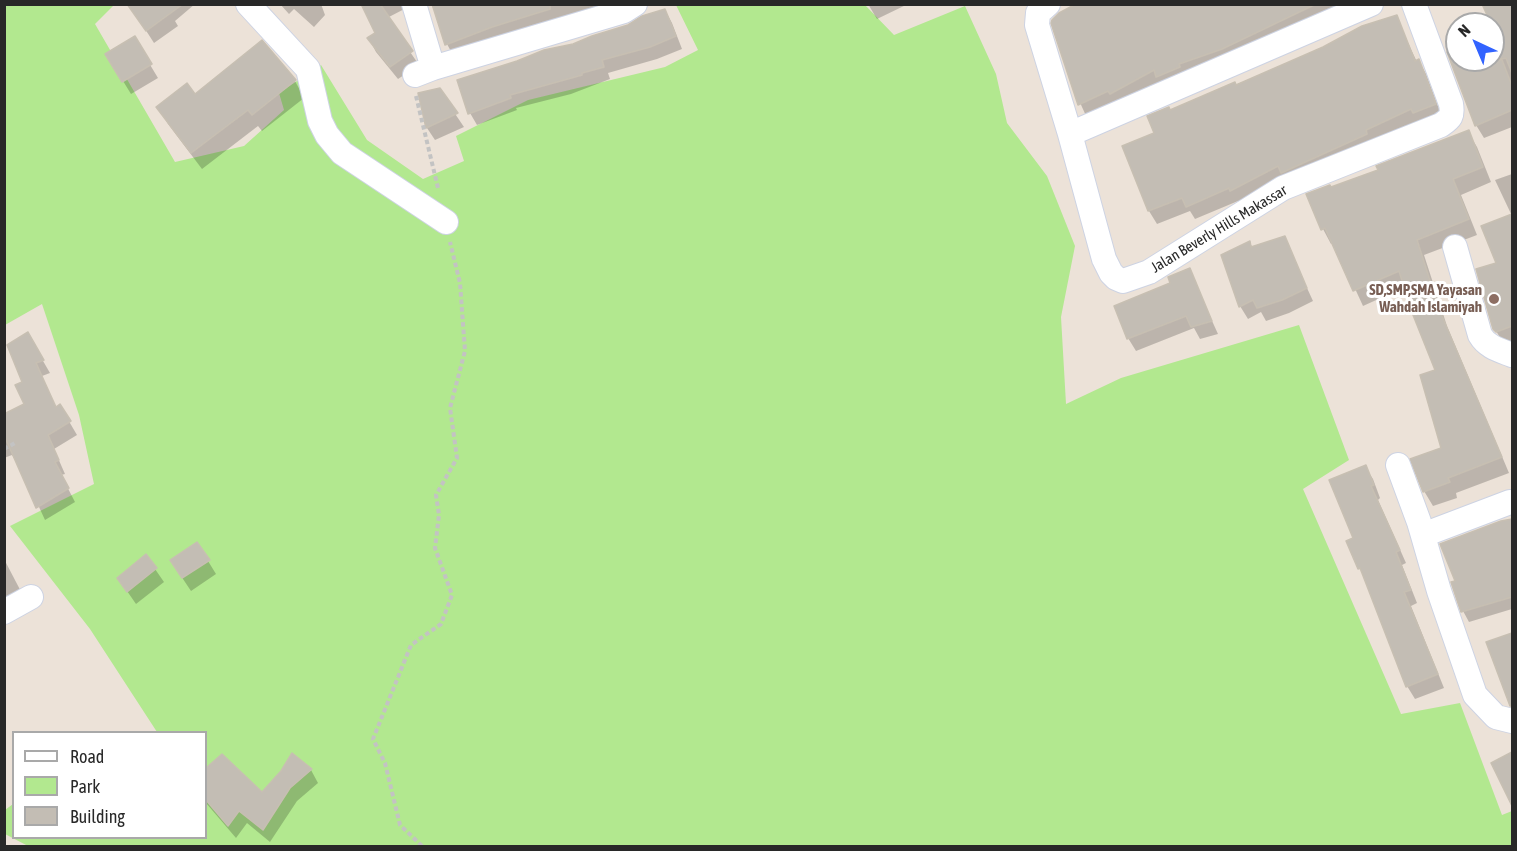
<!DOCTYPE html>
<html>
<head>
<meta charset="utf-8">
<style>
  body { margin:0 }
  #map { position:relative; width:1517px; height:851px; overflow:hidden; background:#ece2d8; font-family:"Asap Condensed",sans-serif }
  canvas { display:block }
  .frame { position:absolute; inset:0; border:6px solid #282828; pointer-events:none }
  .legend { position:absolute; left:12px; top:731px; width:195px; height:108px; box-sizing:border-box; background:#fff; border:2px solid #a9a9a9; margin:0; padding:8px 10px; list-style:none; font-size:18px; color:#282828 }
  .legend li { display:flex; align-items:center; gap:12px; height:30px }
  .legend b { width:30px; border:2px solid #a9a9a9 }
  .north { position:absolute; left:1445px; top:12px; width:60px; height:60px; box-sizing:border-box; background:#fff; border:2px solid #a9a9a9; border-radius:50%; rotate:316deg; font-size:16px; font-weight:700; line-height:24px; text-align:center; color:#282828 }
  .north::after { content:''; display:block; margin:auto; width:21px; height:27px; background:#3263ff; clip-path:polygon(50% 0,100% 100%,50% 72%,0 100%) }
</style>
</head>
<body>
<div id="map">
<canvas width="1517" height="851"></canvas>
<div class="frame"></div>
<ul class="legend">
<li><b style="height:8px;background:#fff"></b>Road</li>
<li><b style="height:16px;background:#b2e88f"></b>Park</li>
<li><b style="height:16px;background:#c3bdb4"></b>Building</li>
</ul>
<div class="north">N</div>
</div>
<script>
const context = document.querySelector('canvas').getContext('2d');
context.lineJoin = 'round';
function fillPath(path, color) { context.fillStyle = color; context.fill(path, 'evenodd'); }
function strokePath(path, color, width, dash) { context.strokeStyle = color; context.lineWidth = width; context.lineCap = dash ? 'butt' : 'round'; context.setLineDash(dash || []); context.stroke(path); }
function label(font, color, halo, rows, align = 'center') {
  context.font = font + ' "Asap Condensed",sans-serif'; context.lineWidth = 6; context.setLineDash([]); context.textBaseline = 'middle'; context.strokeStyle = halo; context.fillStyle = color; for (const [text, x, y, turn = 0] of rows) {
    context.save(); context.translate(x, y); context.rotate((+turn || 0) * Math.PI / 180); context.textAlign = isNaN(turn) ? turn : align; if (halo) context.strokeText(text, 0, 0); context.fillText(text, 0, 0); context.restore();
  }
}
fillPath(new Path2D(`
  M4,5H114L95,24L175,162L244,146L284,110L279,93L321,65L367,140L423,179L464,161L456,136L528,100L665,67L698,50L676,5H865L894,35L965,6L996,74L1007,123L1047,176L1075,246L1061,317L1066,404L1121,378L1299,325L1349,460L1303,489L1401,714L1460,703L1502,815L1512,811V846H28L5,834V810L13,804L14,838H206V732H157L90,629L10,526L94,484L79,415L42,304L5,325Z`), '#b2e88f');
fillPath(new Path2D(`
  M129,4H195L175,21L178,26L154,43Z
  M280,4H321L325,15L314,27L294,9L289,14Z
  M362,4H414L387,18L419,65L398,79L376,52L369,39L377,34Z
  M431,4H608L454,57L447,44L438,18Z
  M868,4H908L877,19Z
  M1079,4H1347L1087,118L1072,85Z
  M1484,4H1512V127L1484,138L1476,125L1449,53L1457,49V60H1493V24Z
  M665,10L672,23L682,49L657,59L608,73L610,79L571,94L516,108L517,110L477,125L470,113L574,45L629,26Z
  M1396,17L1417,62L1419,61L1426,74L1442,117L1239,203L1238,201L1195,219L1190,211L1157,224L1149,211L1124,147L1156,134L1170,111L1236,87Z
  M134,38L158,78L131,94L107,55Z
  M262,43L295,81L304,98L262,131L258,126L202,169L168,124L158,107L195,96Z
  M439,90L464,127L435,140L427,128L419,94Z
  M1468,132L1477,147L1491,182L1461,195L1477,235L1424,255L1447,326L1509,473L1456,493L1457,498L1433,506L1424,491L1443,449L1437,371L1405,287L1363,306L1334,243L1331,244L1323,229L1308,195L1331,189L1380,170Z
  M1512,174V342L1505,345L1494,328L1498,263L1483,227L1512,216L1495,180Z
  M1284,238L1313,301L1289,313L1266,321L1261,312L1248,319L1240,306L1250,243L1253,248Z
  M1189,270L1218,334L1200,339L1194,328L1136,351L1128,338L1116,306L1172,283Z
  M28,335L50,373L42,376L56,408L60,406L77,435L54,449L65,474L61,475L75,502L45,520L16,457L14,458L12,455L4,458V416L25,405L24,382Z
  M1365,467L1373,479L1380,498L1378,500L1406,563L1402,565L1417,603L1411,606L1444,688L1415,699L1407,686L1365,578L1348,542L1355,539Z
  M1512,520V609L1469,622L1463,611L1457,582L1501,522Z
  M146,556L164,582L136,604L118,578Z
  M4,559L27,603L4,612Z
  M208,561L216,574L191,591L179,573Z
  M1510,636L1512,641V703L1506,692Z
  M1512,753V802L1493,763Z
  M292,755L311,770L318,783L297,801L270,842L247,823L236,838L206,803V770L222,756L262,794L282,772Z`), '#0003');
const building = new Path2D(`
  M127,4H183L146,31Z
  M361,4H380L413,51L390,67L367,38L375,33Z
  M432,4H550V9L492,27L445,45Z
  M1076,4H1316L1222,49L1179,64L1180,67L1156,77L1154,70L1110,94L1108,91L1078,105L1051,23L1052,20L1059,13Z
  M1482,4H1512V73L1506,58L1495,60H1502L1512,86V110L1475,126L1447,52L1457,48V60H1493V24H1491Z
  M665,9L676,36L650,47L602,60L604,67L582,73V75L510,95L511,98L468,114L457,80L517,61L544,50L573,44L592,36L628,25L642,16Z
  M1397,15L1415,61L1419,59L1436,104L1413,113L1411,109L1366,130L1367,134L1281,173L1278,166L1230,191L1229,188L1186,207L1182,198L1148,211L1122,146L1154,133L1147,116L1169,107L1170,110L1235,82L1236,85L1323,47L1362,26Z
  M135,36L152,64L122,82L105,54Z
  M262,40L296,80L252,115L248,110L191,153L156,107L187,83L195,94Z
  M440,88L458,113L426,128L418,93Z
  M1469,130L1483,167L1453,179L1469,219L1417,240L1439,309L1502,457L1448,478L1450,482L1423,492L1410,459L1441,448L1420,375L1435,370L1413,315L1399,271L1353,291L1325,228L1321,230L1306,194L1330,185L1331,187L1378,170L1376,166Z
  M1512,214V326L1496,332L1493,329L1476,269L1496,263L1481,226Z
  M1285,236L1307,288L1282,300L1257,308L1253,300L1239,307L1221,255L1250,241L1251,247Z
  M1190,268L1212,321L1191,327L1186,316L1127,339L1114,306L1170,283L1168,277Z
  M28,332L44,360L36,363L56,407L60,404L71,421L48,435L59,460L55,462L69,488L36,508L4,435V414L24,404L15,385L22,382L7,345Z
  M1366,465L1374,485L1371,486L1400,550L1396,552L1411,590L1404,592L1438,674L1406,687L1360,568L1358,569L1346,541L1353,538L1329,480Z
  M1512,519V597L1461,612L1451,582L1455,581L1440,544L1501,521Z
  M197,542L210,560L182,578L170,560Z
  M146,554L157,568L127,592L117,578Z
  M1512,633V706H1510L1486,642Z
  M1512,752V806L1491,763Z
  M292,753L312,769L290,788L263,830L239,811L228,826L206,800V768L222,754L262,792L281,771Z`);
fillPath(building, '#c3bdb4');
strokePath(building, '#c7bfb2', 1.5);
const street = new Path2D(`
  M248,4L308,69L320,121L327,135L342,153L446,222
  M414,4L433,68
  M1048,4L1038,13L1037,25L1070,134
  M1371,4L1070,134L1104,259L1111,273L1116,278L1123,281L1149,272L1283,188L1441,125C1451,118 1453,116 1451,104L1414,4
  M415,75L433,68L624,11L635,4
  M1455,247L1480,335C1487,347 1499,350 1512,355
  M1398,465L1419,522L1439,591L1475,695L1496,717L1512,721
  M1423,535L1510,502
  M4,612L31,597`);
strokePath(street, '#cdd3e3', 26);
strokePath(new Path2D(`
  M416,96L438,188
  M4,449L15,443
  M422,846L400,825L385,763L373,739L411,645L441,624L452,595L435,548L439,515L436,495L457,458L450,408L465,351L460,283L450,242`), '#c3c3c3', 4, [4.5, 3]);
strokePath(street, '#fff', 24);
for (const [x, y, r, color] of [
  [1494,299,6,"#8d6e63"]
]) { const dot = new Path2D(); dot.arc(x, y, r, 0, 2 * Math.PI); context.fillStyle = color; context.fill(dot); strokePath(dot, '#fff', 2); }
label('15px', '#282828', '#fff', [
  ["Jalan Beverly Hills Makassar",1219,229,-31]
]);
label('bold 15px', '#785e54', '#fff', [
  ["SD,SMP,SMA Yayasan",1482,290],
  ["Wahdah Islamiyah",1482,307]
], 'right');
</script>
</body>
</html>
